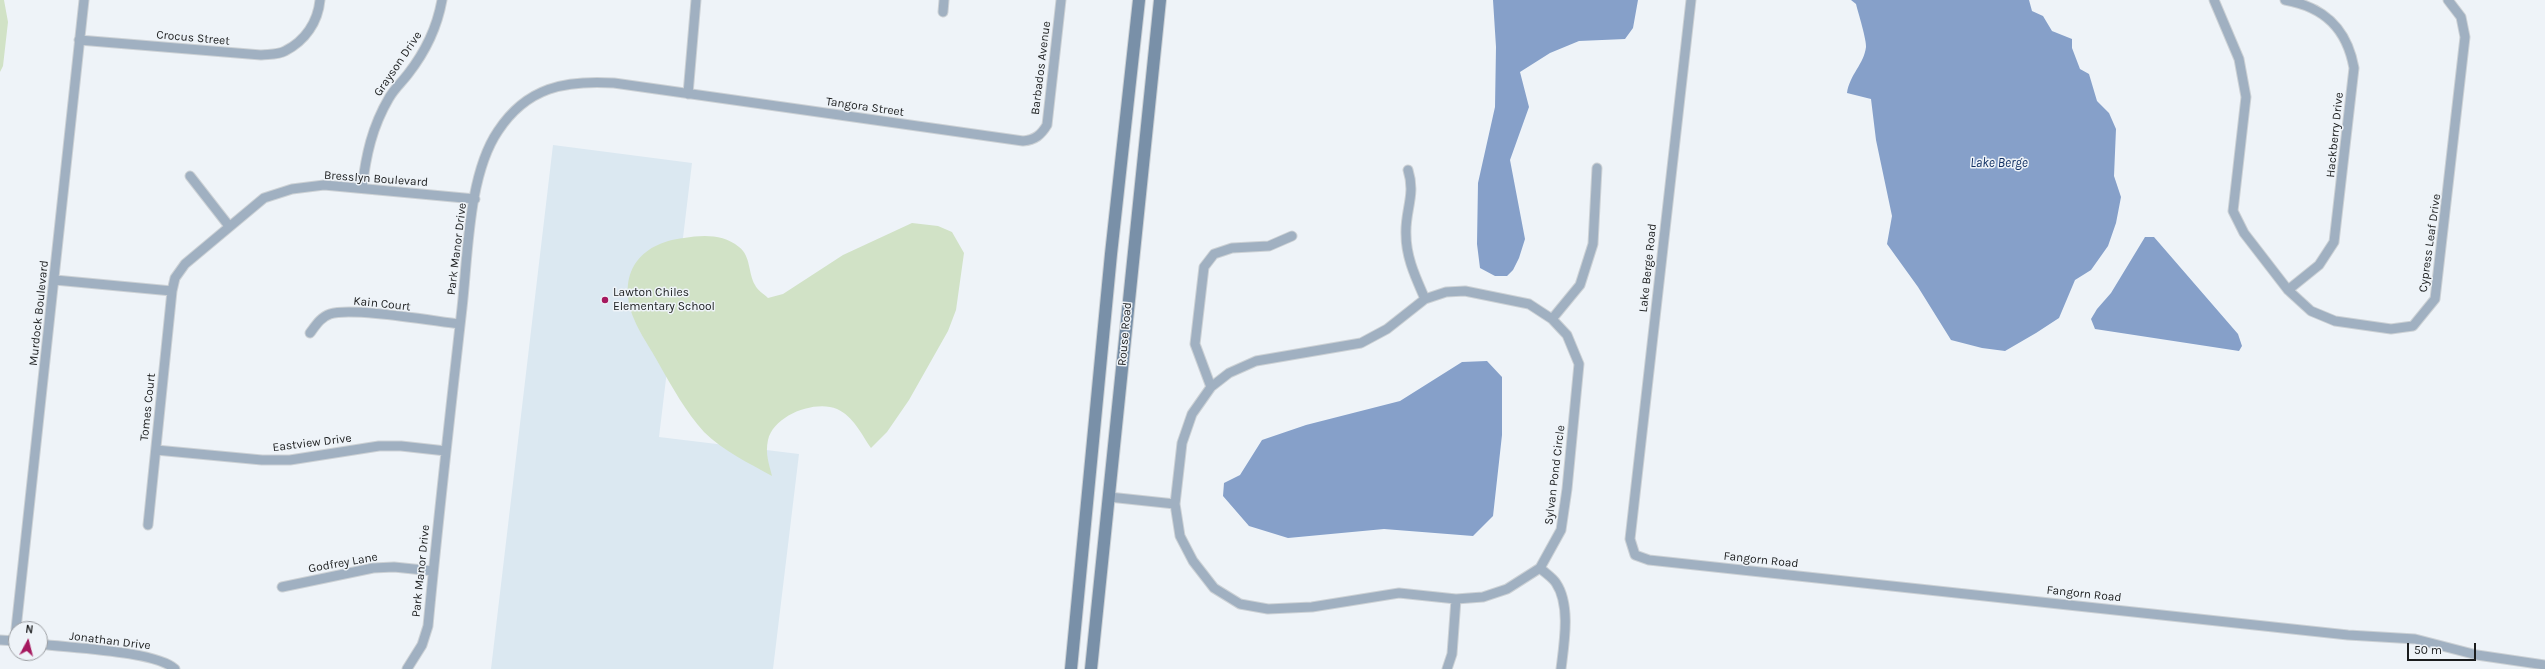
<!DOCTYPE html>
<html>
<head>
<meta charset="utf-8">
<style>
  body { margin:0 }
  #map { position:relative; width:2545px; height:669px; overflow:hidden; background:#eef3f8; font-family:Karla,sans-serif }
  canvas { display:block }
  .north { position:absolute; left:8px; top:621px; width:40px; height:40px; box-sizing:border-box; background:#eef3f8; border:1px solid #9a9da1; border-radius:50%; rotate:7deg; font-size:11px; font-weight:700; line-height:16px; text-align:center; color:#1b1d1e }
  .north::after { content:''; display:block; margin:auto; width:14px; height:18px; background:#a5185e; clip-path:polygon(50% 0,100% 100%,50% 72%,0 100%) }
  .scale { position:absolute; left:2407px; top:643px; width:69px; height:18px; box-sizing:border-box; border:2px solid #1b1d1e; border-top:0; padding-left:5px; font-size:12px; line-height:14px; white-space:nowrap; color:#1b1d1e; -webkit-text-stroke:3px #eef3f8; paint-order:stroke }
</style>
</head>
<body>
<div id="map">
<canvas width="2545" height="669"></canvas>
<div class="north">N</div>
<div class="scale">50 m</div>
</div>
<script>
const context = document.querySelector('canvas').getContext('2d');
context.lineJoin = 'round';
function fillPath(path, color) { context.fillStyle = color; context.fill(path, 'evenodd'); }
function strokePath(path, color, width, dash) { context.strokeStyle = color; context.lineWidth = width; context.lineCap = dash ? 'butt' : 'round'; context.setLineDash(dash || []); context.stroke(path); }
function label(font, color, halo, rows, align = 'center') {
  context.font = font + ' Karla,sans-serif'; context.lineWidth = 3; context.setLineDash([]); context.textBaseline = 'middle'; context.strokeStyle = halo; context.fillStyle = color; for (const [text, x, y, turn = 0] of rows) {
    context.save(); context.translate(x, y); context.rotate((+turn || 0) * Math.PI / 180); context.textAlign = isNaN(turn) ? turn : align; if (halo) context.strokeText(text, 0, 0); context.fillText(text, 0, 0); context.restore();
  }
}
fillPath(new Path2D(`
  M553,145L692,163L659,437L799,454L773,669H491Z`), '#dbe8f1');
fillPath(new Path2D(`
  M0,0H4L8,22L3,66L0,72Z
  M912,223L938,226L952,232L964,253L956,310L948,331L909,400L887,432L871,448C862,435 853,416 837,409C815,400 774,415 768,440C765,454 769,464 772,476C749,463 723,451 704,432C686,412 672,387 659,364C651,349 640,334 634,319C616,274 639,243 684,238C703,235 723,234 739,247C751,256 748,273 755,285C757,290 764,294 768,298L783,294L843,255Z`), '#d1e2c6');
fillPath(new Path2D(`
  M1493,0H1638L1633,28L1625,39L1579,41L1550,53L1520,72L1529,107L1510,160L1525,239L1519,258L1513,270L1507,276H1495L1480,268L1477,244L1478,183L1495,107L1496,47Z
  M1851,0H2029L2032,11L2043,16L2052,31L2072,39V48L2080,69L2089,74L2097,101L2109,113L2116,129L2114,176L2121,197L2116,223L2108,246L2091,270L2075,280L2059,318L2036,333L2005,351L1982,348L1951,340L1918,287L1887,244L1892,216L1876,140L1871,99L1847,93C1850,74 1864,64 1866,47C1867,41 1858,12 1856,4Z
  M2145,237H2154L2238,334L2242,346L2239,351L2095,329L2091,319L2097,309L2111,293Z
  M1487,361L1502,377V435L1493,516L1473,536L1384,529L1288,538L1249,526L1223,496L1224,483L1240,475L1262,440L1306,425L1400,401L1462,362Z`), '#86a0c9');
const street = new Path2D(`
  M1691,0L1630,539L1635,555L1649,560L2348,635L2415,639L2477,655L2545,665
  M2214,0L2239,59L2246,97L2233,211L2244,233L2288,290L2311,311L2335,321L2391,329L2413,326L2435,299L2465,37L2461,17L2448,0
  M2285,0C2325,7 2347,29 2354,68L2334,242L2319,265L2288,290
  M943,12L944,0
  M79,40L261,55C268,54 278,55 285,51C305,41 318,22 320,0
  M688,94L696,0
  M1408,170C1416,195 1405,210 1406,234C1406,258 1416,278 1425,299
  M190,176L229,226
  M362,188C366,155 372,127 389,98C394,89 402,82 408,74C426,51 437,28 442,0
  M55,280L172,291
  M1465,291L1529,304L1552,319L1567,335L1579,364L1567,489L1561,530L1540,568L1507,589L1483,597L1456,599L1399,593L1312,607L1268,609L1240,604L1214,588L1193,561L1180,536L1175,504L1182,443L1192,414L1211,387L1229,373L1256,361L1361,343L1387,329L1425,299L1446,292Z
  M1552,319L1580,285L1593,244L1597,168
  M310,333C316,325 321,317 330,314C352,307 433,321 460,324
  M1211,387L1195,344L1204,267L1214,254L1232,248L1269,246L1292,236
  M156,450L262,460H290L379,446H401L446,451
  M1109,497L1175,504
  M148,525L172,291L175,278L185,264L264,198L292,189L324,185L475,199
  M1540,568C1545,573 1552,577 1556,583C1571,605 1564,644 1561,669
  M282,587L373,568L394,567L433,571
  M16,629L84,0
  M0,640L16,641
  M40,644C69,648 156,651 175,669
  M407,669L422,645L428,626C438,520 450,414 462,308C468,256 468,175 498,131C527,87 565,80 614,83L1023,141C1035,140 1041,135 1047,125L1061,0
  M1447,669L1452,654L1456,599`);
const secondary = new Path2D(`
  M1071,669L1111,254L1139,0
  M1091,669L1160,0`);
strokePath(street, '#ccd1d5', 11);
strokePath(secondary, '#ccd1d5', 14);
strokePath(street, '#a0b0c1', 9);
strokePath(secondary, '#7990a8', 12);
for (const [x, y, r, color] of [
  [605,300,4,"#a5185e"]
]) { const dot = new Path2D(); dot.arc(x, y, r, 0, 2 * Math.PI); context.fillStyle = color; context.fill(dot); strokePath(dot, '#eef3f8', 1.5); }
label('12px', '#1b1d1e', '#eef3f8', [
  ["Crocus Street",193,38,5],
  ["Grayson Drive",398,64,-56],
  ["Barbados Avenue",1041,68,-83],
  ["Tangora Street",865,107,8],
  ["Hackberry Drive",2335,135,-84],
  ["Bresslyn Boulevard",376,179,4],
  ["Cypress Leaf Drive",2430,243,-82],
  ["Park Manor Drive",457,249,-83],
  ["Lake Berge Road",1648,268,-84],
  ["Kain Court",382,304,6],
  ["Murdock Boulevard",39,313,-84],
  ["Rouse Road",1125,334,-85],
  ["Tomes Court",148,407,-84],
  ["Eastview Drive",312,443,-7],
  ["Sylvan Pond Circle",1555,475,-83],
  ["Fangorn Road",1761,560,6],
  ["Godfrey Lane",343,563,-10],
  ["Park Manor Drive",421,571,-84],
  ["Fangorn Road",2084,594,6],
  ["Jonathan Drive",110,641,7]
]);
label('12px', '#1b1d1e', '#eef3f8', [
  ["Lawton Chiles",613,293],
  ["Elementary School",613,307]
], 'left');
label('italic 13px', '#102f62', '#eef3f8', [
  ["Lake Berge",1999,163]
]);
</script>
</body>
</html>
